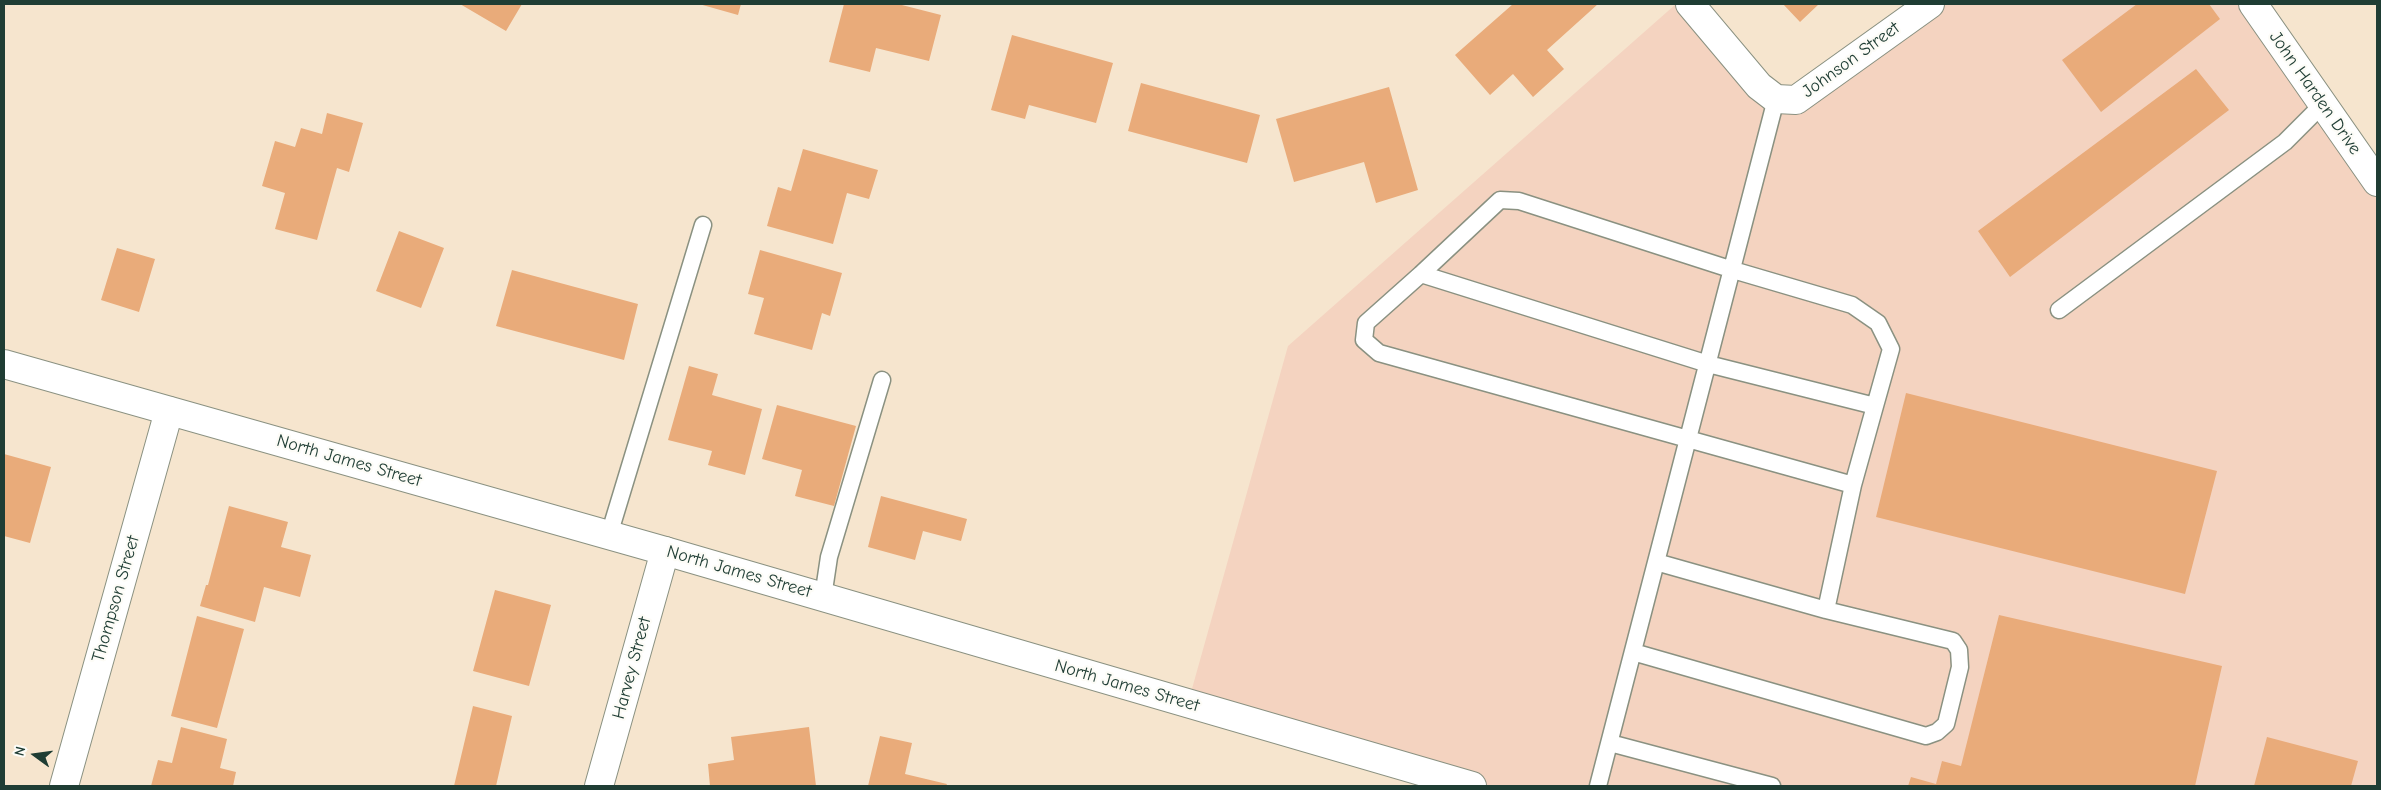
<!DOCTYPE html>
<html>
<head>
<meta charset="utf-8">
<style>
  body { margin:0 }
  #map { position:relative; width:2381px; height:790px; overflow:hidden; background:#f6e5ce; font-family:"Comic Neue",sans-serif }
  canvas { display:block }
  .frame { position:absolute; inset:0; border:5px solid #1f3d34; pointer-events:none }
  .north { position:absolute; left:10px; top:730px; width:50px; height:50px; -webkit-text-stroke:4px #fdfcf7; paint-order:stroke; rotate:284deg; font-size:14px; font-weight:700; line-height:20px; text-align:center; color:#1f3d34 }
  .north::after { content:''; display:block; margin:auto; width:18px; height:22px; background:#1f3d34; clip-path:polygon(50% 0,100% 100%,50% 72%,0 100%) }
</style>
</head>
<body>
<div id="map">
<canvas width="2381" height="790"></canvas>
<div class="frame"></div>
<div class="north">N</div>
</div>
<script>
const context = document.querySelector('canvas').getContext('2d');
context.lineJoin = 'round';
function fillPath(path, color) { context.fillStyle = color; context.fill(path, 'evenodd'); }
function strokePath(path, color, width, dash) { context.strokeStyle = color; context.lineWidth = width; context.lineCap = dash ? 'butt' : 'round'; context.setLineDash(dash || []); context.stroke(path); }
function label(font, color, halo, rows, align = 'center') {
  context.font = font + ' "Comic Neue",sans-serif'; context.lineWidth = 4.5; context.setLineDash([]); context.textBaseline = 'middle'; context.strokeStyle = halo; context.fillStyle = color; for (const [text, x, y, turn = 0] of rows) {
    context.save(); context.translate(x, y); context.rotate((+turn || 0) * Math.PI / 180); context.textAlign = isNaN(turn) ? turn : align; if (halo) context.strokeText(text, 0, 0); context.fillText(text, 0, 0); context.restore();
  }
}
fillPath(new Path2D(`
  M1676,4H1690L1776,99L1930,4H2253L2377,182V786H1472L1188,703L1288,346Z`), '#f4d3c0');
fillPath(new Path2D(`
  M460,4H522L506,31Z
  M699,4H741L738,15Z
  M844,4H898L941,15L929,61L876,48L870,72L829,62Z
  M1513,4H1598L1547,50L1564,69L1533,97L1513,74L1490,95L1455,55Z
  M1783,4H1819L1800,22Z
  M2137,4H2209L2220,19L2101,112L2062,60Z
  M1012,35L1113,63L1096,123L1029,105L1025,119L991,110Z
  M2196,69L2229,110L2010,277L1978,231Z
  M1141,83L1260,115L1247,163L1128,131Z
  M1389,87L1418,190L1376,203L1364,162L1294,182L1276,119Z
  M327,113L363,123L349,172L337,168L317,240L275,229L285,193L262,186L275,141L295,147L301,128L322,134Z
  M803,149L878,170L869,199L847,193L833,244L767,226L778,187L791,191Z
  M399,231L444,248L421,308L376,291Z
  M117,248L155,259L139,312L101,300Z
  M760,250L842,273L830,316L822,313L812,350L754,334L764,298L748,294Z
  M512,270L638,304L624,360L496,326Z
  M689,366L718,374L712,395L762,409L745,475L708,465L712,451L668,440Z
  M1906,393L2217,471L2185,594L1876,517Z
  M777,405L856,426L834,506L795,496L802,470L762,459Z
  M4,454L51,467L30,543L4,536Z
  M881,496L967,519L961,541L923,531L915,560L868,547Z
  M229,506L288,522L281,547L311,555L300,597L264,587L255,622L200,606L206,585H208Z
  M495,590L551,605L529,686L473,671Z
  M1999,615L2222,666L2195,786H1908L1911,777L1936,784L1942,761L1961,766Z
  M197,616L244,629L217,728L171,716Z
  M473,706L512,716L496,786H454Z
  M181,727L227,739L220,768L236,772L233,786H151L158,760L172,763Z
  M809,727L816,786H710L708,764L734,760L731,737Z
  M880,736L912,743L905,774L947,784L946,786H868Z
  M2267,737L2358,761L2351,786H2254Z`), '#e9ab7a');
const lane = new Path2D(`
  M1500,200L1519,201L1733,270L1852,305L1878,323L1891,349L1875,406L1708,364L1421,274Z
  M1421,274L1366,323L1364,340L1379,353L1853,485L1875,406
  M2059,310L2285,142L2323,104
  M609,535L703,225
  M823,597L829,557L882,380
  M1826,610L1853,485
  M1633,652L1926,736L1937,732L1946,724L1960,667L1959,650L1953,641L1826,610L1656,562
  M1610,743L1772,786
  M1598,786L1776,99`);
const street = new Path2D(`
  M1690,4L1759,86L1776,99L1796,100L1930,4
  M64,786L169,411
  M599,786L665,551`);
const secondary = new Path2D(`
  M2253,4L2377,182
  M4,364L665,551L1472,786`);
strokePath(lane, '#8a9181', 19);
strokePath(street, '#8a9181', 30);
strokePath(secondary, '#8a9181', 30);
strokePath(lane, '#fff', 16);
strokePath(street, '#fff', 28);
strokePath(secondary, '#fff', 28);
label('18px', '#1f3d34', '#fdfcf7', [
  ["Johnson Street",1851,60,-36],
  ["John Harden Drive",2315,93,55],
  ["North James Street",349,461,16],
  ["North James Street",739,572,16],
  ["Thompson Street",116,599,-74],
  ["Harvey Street",632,668,-75],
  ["North James Street",1127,686,16]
]);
</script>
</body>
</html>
